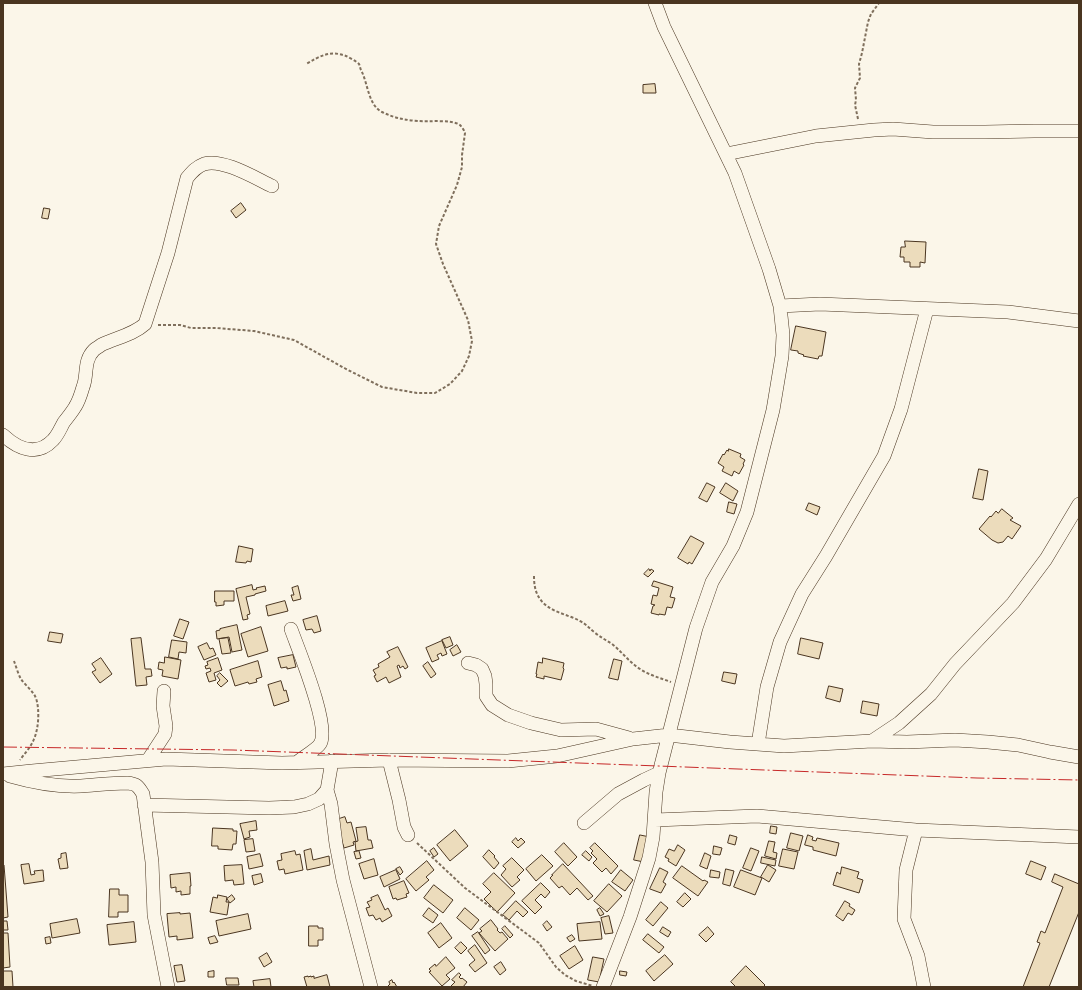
<!DOCTYPE html>
<html>
<head>
<meta charset="utf-8">
<style>
  body { margin:0 }
  #map { position:relative; width:1082px; height:990px; overflow:hidden; background:#fbf6e9; font-family:"Space Grotesk",sans-serif }
  canvas { display:block }
  .frame { position:absolute; inset:0; border:4px solid #4a3520; pointer-events:none }
</style>
</head>
<body>
<div id="map">
<canvas width="1082" height="990"></canvas>
<div class="frame"></div>
</div>
<script>
const context = document.querySelector('canvas').getContext('2d');
context.lineJoin = 'round';
function fillPath(path, color) { context.fillStyle = color; context.fill(path, 'evenodd'); }
function strokePath(path, color, width, dash) { context.strokeStyle = color; context.lineWidth = width; context.lineCap = dash ? 'butt' : 'round'; context.setLineDash(dash || []); context.stroke(path); }
const building = new Path2D(`
  M655,84L656,93H643V85Z
  M241,203L246,210L236,218L231,211Z
  M44,208L50,209L48,219L42,218Z
  M905,241L926,242L925,263L920,262V267H910V262H904V257H900L901,247H905Z
  M796,326L826,332L822,356H819L818,359L803,356L804,355L798,353V351L791,350Z
  M729,449L741,454L740,457L745,460L743,464L744,465L739,474L734,471L732,476L722,471L724,467L718,463L723,454L724,455L727,450L728,451Z
  M979,469L988,471L983,500L973,498Z
  M707,483L715,487L707,502L699,498Z
  M726,483L738,491L733,501L720,493Z
  M729,502L737,504L734,514L727,512Z
  M809,503L820,507L817,515L806,510Z
  M1002,509L1013,518L1010,520L1021,526L1012,539L1008,536L1003,542L998,543L992,540L979,529L990,516L991,517L996,511L998,513Z
  M691,536L704,543L692,564L689,562L688,564L678,558Z
  M239,546L253,549L251,562L247,561L246,563L236,562Z
  M649,569L650,571L651,569L654,571L648,577L644,574Z
  M654,581L673,587L670,597L675,598L672,608L667,607L665,615L659,614V615L651,613L653,606L655,605L651,604L653,595L657,596L659,588L652,586Z
  M252,585L253,590L257,589L256,588L265,586L266,591L255,594V595L246,597L250,614L247,615L248,619L243,620L236,589Z
  M298,586L301,599L293,601L291,595H294L292,588Z
  M215,591H234V601H224V605L216,606V602H215Z
  M285,601L288,611L268,616L266,606Z
  M317,616L321,631L314,633L312,629L306,630L303,620Z
  M180,619L189,622L183,639L174,636Z
  M237,625L242,650L232,652L229,637L217,639L216,631L220,630V629Z
  M261,627L268,651L248,657L241,634Z
  M50,632L63,634L61,643L48,641Z
  M450,637L453,645L446,648L442,640Z
  M141,638L145,669H151L152,676L146,677L147,685L136,686L131,639Z
  M228,638L231,653L222,654L219,639Z
  M801,638L823,643L819,659L798,654Z
  M172,640L187,642L186,653L179,652L178,659L169,657Z
  M442,641L447,654L442,656L441,653L437,655L439,659L432,662L426,648Z
  M207,643L210,649L213,648L216,655L204,660L198,647Z
  M457,645L461,652L453,656L450,650Z
  M398,647L408,667L405,669L403,666L400,668L399,665L397,666L401,677L389,683L386,677L377,682L374,676L376,675L373,670L379,667L378,664L390,657L387,652Z
  M293,655L296,667L287,669V667L281,668L278,658Z
  M165,657L181,660L178,679L162,676L163,670L158,669L159,662L164,663Z
  M101,658L112,674L100,683L92,672L96,670L92,664Z
  M218,658L222,670L214,673L216,680L209,682L206,673L211,671L210,668L206,669L205,666L208,665L207,662Z
  M543,658L564,663L563,668L564,669L561,680L544,676V679L536,677L537,674H536L538,662L542,663Z
  M614,659L622,661L618,680L609,678Z
  M258,661L262,677L256,679L257,682L249,684L248,682L235,686L230,670Z
  M428,662L436,674L431,678L423,666Z
  M724,672L737,674L735,684L722,681Z
  M220,673L228,681L221,687L217,683L220,680L217,676Z
  M281,681L284,691L286,690L289,701L274,706L268,685Z
  M829,686L843,689L840,702L826,698Z
  M863,701L879,704L877,716L861,713Z
  M345,817L347,823L351,822L356,841L353,842L354,845L344,848L336,820Z
  M256,821L257,830L249,831L250,837L244,839L240,824Z
  M771,826L777,827L776,834L770,833Z
  M366,827L368,840H371L373,848L356,851L355,842L358,841L356,828Z
  M213,828L233,829V831H237L236,844H233L232,850L218,849V846H212Z
  M455,830L468,846L450,861L437,845Z
  M791,833L803,836L799,851L787,848Z
  M640,835L650,837L644,862L634,860Z
  M730,835L737,837L735,845L728,843Z
  M808,835L813,837L812,840L816,841L817,838L839,843L836,856L813,850V847L805,845Z
  M516,838L518,841L521,838L525,842L518,848L512,842Z
  M253,839L255,851L246,852L244,840Z
  M769,841L775,842L773,852L777,853L776,859L765,856Z
  M564,843L577,857L568,866L555,852Z
  M595,843L618,866L611,874L606,868L602,872L593,863L597,859L591,853L593,851L590,848Z
  M678,845L685,850L676,866L668,861L669,859L665,857L669,849L674,851Z
  M714,846L722,848L720,855L713,854Z
  M434,848L438,854L434,857L430,851Z
  M751,848L759,851L751,871L743,868Z
  M311,849L313,860L329,856L330,865L307,870L304,851Z
  M783,849L798,852L794,869L779,866Z
  M489,850L495,856L494,857L499,863L494,869L483,857Z
  M295,851L296,855L300,854L303,870L285,874L284,869L279,870L277,861L282,860L281,854Z
  M359,851L361,858L356,859L354,852Z
  M586,851L592,857L589,861L582,855Z
  M66,853L68,868L60,869L58,859L61,858V854Z
  M705,853L711,856L707,869L700,866Z
  M260,854L263,866L249,869L247,857Z
  M542,855L553,866L536,881L526,869Z
  M762,857L776,860L775,866L761,863Z
  M512,858L524,870L517,877L520,880L512,887L501,875L506,869L503,866Z
  M374,859L378,875L364,879L359,864Z
  M427,861L434,870L426,877L429,880L416,891L406,879Z
  M1031,861L1046,867L1041,880L1026,874Z
  M29,864L31,875L35,874L34,871L43,870L44,881L24,884L21,865Z
  M563,864L593,896L588,900L577,888L570,895L562,886L559,888L550,878L553,875H552Z
  M3,865H4L8,917L3,918Z
  M242,865L244,884L234,885L233,880L225,881L224,866Z
  M768,865L776,870L769,882L761,877Z
  M682,866L703,881L704,880L708,882L698,896L673,878Z
  M400,867L403,872L400,875L396,869Z
  M842,867L859,872L857,878L863,880L859,893L833,885L837,872L840,874Z
  M660,868L668,872L663,882L666,884L661,893L650,889Z
  M726,869L734,871L730,886L723,884Z
  M396,870L400,879L384,887L380,877Z
  M621,870L633,880L625,891L612,882Z
  M711,870L720,872L719,878L710,877Z
  M741,870L762,878L755,895L734,887Z
  M190,873L191,886H190V894L181,895V891L176,892V887L171,888L170,875Z
  M494,873L515,893L497,912L484,899L491,892L483,884Z
  M261,874L263,882L254,885L252,876Z
  M1055,874L1079,884V912L1049,987H1023L1040,943L1037,942L1041,931L1045,933L1063,887L1052,882Z
  M404,881L409,893L406,894L407,897L397,900L396,898L393,899L389,887Z
  M541,883L550,892L545,898L541,894L535,900L542,907L535,914L522,901Z
  M609,884L622,896L607,912L594,901Z
  M434,885L453,900L443,913L424,898Z
  M110,889H119V895H128V912H118V917H109Z
  M685,893L691,899L683,907L677,902Z
  M218,895L227,897L226,902H229L227,915L210,912L213,897L217,898Z
  M232,895L235,899L230,903L227,899Z
  M378,895L385,910L388,908L392,916L382,922L380,918L376,920L373,915L369,916L366,908L370,907L367,902L372,900L371,898Z
  M516,901L528,912L523,917L517,911L509,920L503,915Z
  M845,901L850,904L849,906L855,910L852,915L848,913L843,921L836,916Z
  M661,902L668,908L653,926L646,920Z
  M429,908L438,915L433,923L423,916Z
  M465,908L479,920L471,930L457,918Z
  M600,908L604,914L600,916L597,910Z
  M180,913V914L190,913L193,938L177,940V936L169,937L167,914Z
  M248,914L251,929L219,936L216,921Z
  M609,916L613,933L605,934L601,918Z
  M77,919L80,933L52,938L50,924Z
  M491,920L498,929L497,930L500,933L502,932L508,939L495,951L479,933L482,931L480,929Z
  M3,921H7L8,930H3Z
  M547,921L552,927L547,931L543,925Z
  M134,922L136,942L109,945L107,925Z
  M600,922L602,939L579,941L577,924Z
  M441,923L452,938L439,948L428,933Z
  M309,926H318V928H323V940H318V946H309Z
  M505,926L513,935L510,938L502,929Z
  M663,927L671,932L668,937L660,932Z
  M708,927L714,934L706,942L699,935Z
  M478,932L490,950L485,954L472,936Z
  M3,933H8L10,967L3,968Z
  M648,934L664,947L659,953L643,940Z
  M572,935L575,939L570,942L567,938Z
  M215,936L218,942L210,944L208,938Z
  M50,937L51,943L46,944L45,938Z
  M461,942L467,948L461,954L455,948Z
  M475,945L487,963L475,972L469,965L475,960L468,951Z
  M575,946L583,960L569,969L560,956Z
  M267,953L272,962L264,967L259,958Z
  M665,955L673,964L654,981L646,971Z
  M446,957L455,968L446,975L450,979L442,986L429,972L431,971L429,969L435,964L436,966Z
  M593,957L604,959L599,982L588,980Z
  M501,962L506,970L500,975L494,967Z
  M182,965L185,981L177,982L174,966Z
  M746,966L765,985L763,987H736L731,982Z
  M3,971H12L13,987H3Z
  M214,971V977H208V972Z
  M620,971L627,972L626,976L620,975Z
  M459,973L461,975L459,977L461,979L462,978L467,982L463,987H450L455,982L452,980Z
  M327,975L330,987H307L304,977L308,976V977L311,976V977L314,976V978Z
  M226,978H238L239,985H227Z
  M270,979L271,987H254L253,981Z
  M392,980L393,983L394,982L397,987H389L388,986L390,984L389,982Z`);
fillPath(building, '#ecdcbc');
strokePath(building, '#4a3520', 1);
const minor = new Path2D(`
  M726,154L816,136L874,130L893,129L933,132H985L1034,131H1079
  M780,306L820,304L1008,312L1079,321
  M3,435C18,449 37,457 53,440C58,435 61,427 64,422C68,417 72,412 75,407C79,401 81,394 83,387C88,375 83,361 94,350C96,348 99,347 101,345C115,338 133,335 145,324L168,253L187,178C192,172 196,167 204,164C222,158 255,178 272,186
  M291,629C298,649 331,727 320,744C317,749 302,758 296,763
  M468,663L476,665L482,669L485,676L486,684V696L492,705L508,715L531,723L561,730L596,729L629,738
  M872,741L899,723L931,694L955,664L1013,603L1046,559L1079,504
  M758,744L767,687L780,642L802,594L826,556L884,456L901,409L927,309
  M148,760L165,734L166,726L163,706L164,691
  M389,760L399,800L404,827L408,835
  M3,774L32,771L166,759L282,763L389,760L508,761L557,756L633,739L669,735L730,742L784,746L872,741L907,742L955,740L988,742L1018,745L1050,752L1079,757
  M10,776C31,782 59,787 81,786C96,785 112,783 127,783C137,784 138,786 143,794L152,862L154,915L168,987
  M327,790L331,804L336,844L343,880L371,987
  M144,805L269,808L294,807L308,804L319,799L327,790L332,761
  M655,820L757,816L916,830L1079,837
  M584,823L618,794L644,780L659,773
  M916,830L906,870L904,919L918,956L924,987
  M603,987L630,917L649,858L653,837L656,792L659,773L696,628L712,582L733,546L747,512L773,410L782,356L783,335L780,306L769,269L735,173L664,27L655,3`);
strokePath(minor, '#4a3520', 14);
strokePath(new Path2D(`
  M858,119L855,105L856,100L855,88L860,78L859,64L862,53L868,22L871,14L879,3
  M158,325H180L191,328H216L254,331L294,340L346,369L382,387L417,393H435L450,384L462,371L469,356L472,341L468,320L443,264L436,244L439,226L457,185L462,167V155L465,133C464,130 462,127 460,125C452,119 428,122 418,121C405,120 394,118 382,112C368,105 368,83 361,70C360,68 360,66 359,64C356,61 350,58 346,56C330,50 320,56 306,64
  M534,576C534,584 535,592 540,599C549,612 567,614 580,621C586,624 589,628 594,632C600,637 606,640 612,644C622,652 629,662 640,669C649,675 660,678 671,682
  M14,661C16,666 18,674 21,679C25,685 31,689 35,696C40,706 39,728 34,739C31,747 25,753 20,760
  M417,843L465,888L539,943L556,967L565,975L576,981L593,986`), '#7f6f5c', 2, [3, 2]);
strokePath(minor, '#fbf6e9', 13);
strokePath(new Path2D(`
  M3,747L233,750L977,778L1079,780`), '#c62828', 1, [14, 3, 2, 3]);
</script>
</body>
</html>
